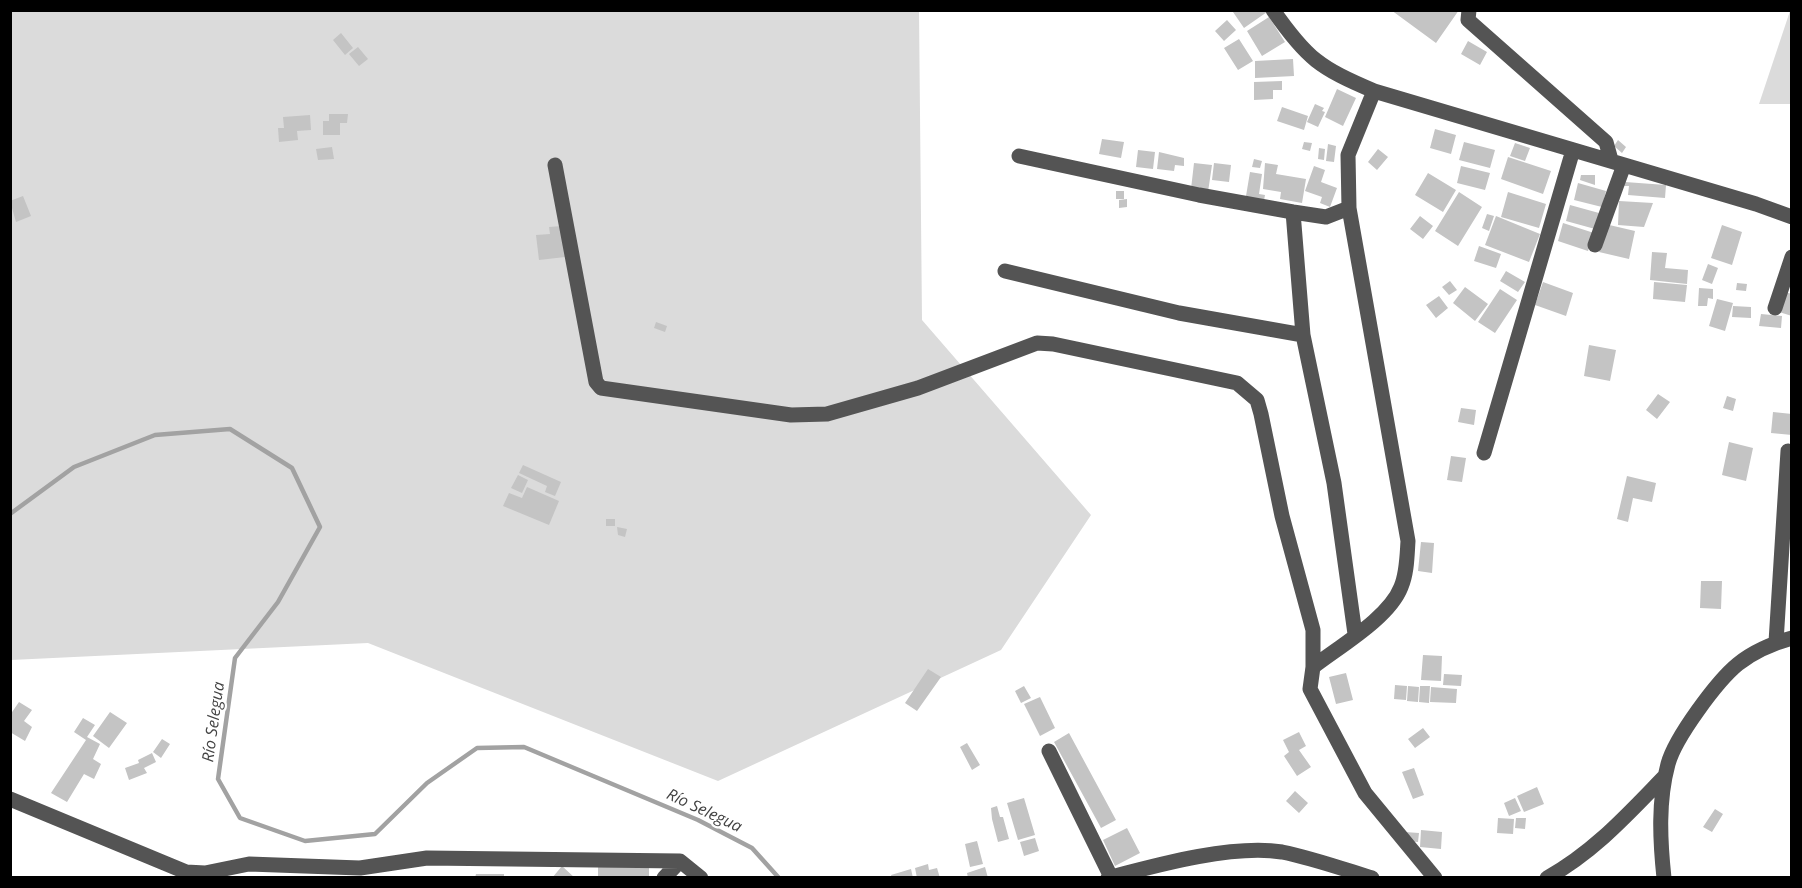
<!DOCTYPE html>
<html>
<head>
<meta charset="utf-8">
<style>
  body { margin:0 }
  #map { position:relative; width:1802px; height:888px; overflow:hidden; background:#fff; font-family:"Open Sans",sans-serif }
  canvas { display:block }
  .frame { position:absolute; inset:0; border:12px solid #000; pointer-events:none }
</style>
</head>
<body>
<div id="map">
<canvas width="1802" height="888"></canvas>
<div class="frame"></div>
</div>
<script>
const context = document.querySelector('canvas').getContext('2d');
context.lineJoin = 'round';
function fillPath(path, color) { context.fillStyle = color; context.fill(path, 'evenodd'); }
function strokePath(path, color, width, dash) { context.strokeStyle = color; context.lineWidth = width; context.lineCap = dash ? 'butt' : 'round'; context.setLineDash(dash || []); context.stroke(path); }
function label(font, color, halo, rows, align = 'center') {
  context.font = font + ' "Open Sans",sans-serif'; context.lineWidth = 4.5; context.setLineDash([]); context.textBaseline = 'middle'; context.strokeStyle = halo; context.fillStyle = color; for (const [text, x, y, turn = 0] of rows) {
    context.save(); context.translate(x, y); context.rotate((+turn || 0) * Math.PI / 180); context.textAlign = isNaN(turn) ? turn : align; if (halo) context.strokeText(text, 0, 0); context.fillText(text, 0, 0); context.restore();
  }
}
fillPath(new Path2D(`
  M10,11H919L922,320L1091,515L1001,650L718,781L368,643L11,660Z
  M1790,11L1791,104H1759Z`), '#dbdbdb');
strokePath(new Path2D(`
  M10,514L74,467L155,435L230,429L292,468L320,527L278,602L235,658L218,779L240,818L305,841L375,834L427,783L477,748L524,747L698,820L752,848L779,878`), '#a2a2a2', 4.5);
fillPath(new Path2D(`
  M1235,10H1266L1267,12L1244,28L1233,12Z
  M1391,10H1459L1436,43Z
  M1269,17L1285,42L1262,56L1247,31Z
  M1227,20L1236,30L1224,41L1215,31Z
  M341,33L353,48L345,55L333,40Z
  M1239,39L1253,61L1238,70L1224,48Z
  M1468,41L1487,52L1480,65L1461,54Z
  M358,47L368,59L359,66L349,54Z
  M1293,59L1294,76L1255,78V61Z
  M1282,81V90H1273V99L1254,100V82Z
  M1337,89L1356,98L1343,126L1325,117Z
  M1315,104L1324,108L1322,111L1325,112L1318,127L1307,122Z
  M1282,107L1308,116L1304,130L1277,121Z
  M329,114H348L347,123H340V135H323V121H329Z
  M310,115L311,130L297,131L298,140L279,142L278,128H284L283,117Z
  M1435,129L1456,135L1451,154L1430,148Z
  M1102,139L1124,142L1121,158L1099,154Z
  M1618,140L1626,147L1622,153L1614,146Z
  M1304,142L1312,143L1310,151L1302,149Z
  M1464,142L1495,150L1490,168L1459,160Z
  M1515,143L1530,148L1525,161L1510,156Z
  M1328,144L1336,146L1334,162L1326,161Z
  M332,147L334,159L318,160L316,149Z
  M1319,148L1325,149L1324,160L1318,159Z
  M1378,149L1388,157L1377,170L1368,162Z
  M1138,150L1155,152L1153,169L1136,167Z
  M1159,152L1184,158V166L1175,165L1174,171L1157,169Z
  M1508,157L1551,171L1543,194L1501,179Z
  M1254,159L1262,161L1260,168L1252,167Z
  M1194,163L1212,165L1208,192L1191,189Z
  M1214,163L1231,165L1229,182L1212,180Z
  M1265,163L1278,165L1276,174L1306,179L1302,203L1280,199L1281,192L1263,189Z
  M1314,166L1325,170L1321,182L1337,188L1330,207L1320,203L1322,197L1305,191Z
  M1461,166L1490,173L1485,190L1457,183Z
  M1250,172L1262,174L1259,194L1265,195L1263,206L1245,202Z
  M1428,173L1456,190L1443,212L1415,195Z
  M1581,175H1595V185L1580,180Z
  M1625,182L1666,185L1665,198L1628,195L1629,186H1624Z
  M1578,183L1606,191L1602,207L1574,200Z
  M1116,191H1124V199H1116Z
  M1459,192L1482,207L1458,246L1435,231Z
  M1508,192L1546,204L1539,228L1501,217Z
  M23,196L31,216L16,222L10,201Z
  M1127,199V207L1119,208V200Z
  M1619,201L1653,203L1644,227L1618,225Z
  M1570,205L1599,213L1595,229L1566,221Z
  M1487,214L1494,216L1489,231L1482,228Z
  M1420,216L1433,226L1423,239L1410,229Z
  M1496,216L1540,234L1529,262L1485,245Z
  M1563,223L1594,233L1588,251L1558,241Z
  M1605,224L1635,231L1629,259L1599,252Z
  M1722,225L1742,232L1732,265L1711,258Z
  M562,226L565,257L539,260L536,235L550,234L549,227Z
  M1479,246L1501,254L1496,268L1474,261Z
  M1652,252L1667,253L1665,268L1688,270L1687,284L1650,280Z
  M1708,264L1718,268L1712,284L1702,280Z
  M1506,271L1525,282L1518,292L1500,281Z
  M1450,281L1457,290L1449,295L1442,287Z
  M1543,282L1573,293L1566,316L1535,305Z
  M1654,282L1687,285L1685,302L1653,299Z
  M1737,283L1747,284L1746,291L1736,290Z
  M1465,287L1488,304L1475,321L1453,303Z
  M1699,288L1713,289V299L1708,298L1707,306H1698Z
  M1500,289L1517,300L1495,333L1478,322Z
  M1785,292L1792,294V316L1779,312Z
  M1439,296L1448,308L1436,318L1426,305Z
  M1717,299L1733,303L1725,331L1709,326Z
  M1733,306L1751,307V318L1732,317Z
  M1761,314L1782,316L1781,328L1759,326Z
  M656,322L667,326L665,332L654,328Z
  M1589,345L1616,350L1610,381L1584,376Z
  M1658,394L1670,402L1657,419L1646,410Z
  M1727,396L1736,399L1733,411L1723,408Z
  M1461,408L1476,410L1474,425L1458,422Z
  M1773,412L1792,414V435L1771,433Z
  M1729,442L1753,448L1746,481L1722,475Z
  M1451,456L1466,458L1462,482L1447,480Z
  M523,465L561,482L555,496L545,492L547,486L519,473Z
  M518,475L528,480L522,493L511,488Z
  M1627,476L1656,483L1652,502L1633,498L1628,522L1617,519Z
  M527,487L559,501L549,525L503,506L509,493L522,498Z
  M606,519H615V526H606Z
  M617,527L627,529L625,537L618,535Z
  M1421,542L1434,543L1432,573L1418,571Z
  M1701,581H1722L1721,609L1700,608Z
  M1423,655L1442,656L1441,681L1421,680Z
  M928,669L941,677L917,711L905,703Z
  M1346,673L1353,700L1336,704L1329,677Z
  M1444,674L1462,675L1461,686L1443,685Z
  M1395,685L1407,686L1406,700L1394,699Z
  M1024,686L1031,698L1021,703L1015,691Z
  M1408,686L1419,687L1418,702L1407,701Z
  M1420,686H1430L1429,703L1419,702Z
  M1431,687L1457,689L1456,703L1430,702Z
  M1040,697L1055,728L1040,736L1024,704Z
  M19,702L32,710L24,721L32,727L25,741L10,732V715Z
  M110,712L127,723L109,748L93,736Z
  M83,718L95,725L87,737L100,744L93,759L101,764L94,779L84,774L67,802L51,793L86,740L74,732Z
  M1423,728L1430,737L1415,748L1408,739Z
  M1299,732L1306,746L1299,750L1311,767L1297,776L1284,756L1289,752L1283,740Z
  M1069,733L1116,820L1101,828L1054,742Z
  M162,739L170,744L161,758L153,752Z
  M967,743L980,765L972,770L960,747Z
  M152,753L156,762L144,768L147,773L129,780L125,768L139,763L138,760Z
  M1414,768L1424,795L1413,799L1402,772Z
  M1537,787L1544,804L1524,812L1517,796Z
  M1295,791L1308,803L1299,813L1286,801Z
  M1024,798L1035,835L1018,840L1007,803Z
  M1515,798L1521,811L1509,816L1504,803Z
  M997,806L1000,817H1003L1009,839L998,842L992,819L991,808Z
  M1715,809L1723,814L1712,832L1703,827Z
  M1498,818L1514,819L1513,834L1497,833Z
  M1516,818H1526L1525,829L1515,828Z
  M1127,828L1140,853L1115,866L1103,840Z
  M1421,830L1442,832L1441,849L1420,847Z
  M1405,832L1419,833L1418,842L1404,841Z
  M1035,838L1039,851L1024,856L1020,842Z
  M977,841L983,864L970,867L965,844Z
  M928,864L929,870L937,868L940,878H917L915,868Z
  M598,865L649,866V878H598Z
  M562,866L575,878H552Z
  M985,867L988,878H968L967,873Z
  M911,869L913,878H892L891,875Z
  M476,874H504V878H475Z`), '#c4c4c4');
strokePath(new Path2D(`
  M1273,10C1307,59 1320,68 1374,91L1756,204L1792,217
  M1469,10L1468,20L1606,142L1611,160
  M1374,91L1348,155L1349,208L1408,541C1407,556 1407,573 1401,587C1389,618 1340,646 1313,667L1310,689L1365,793L1435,878
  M1019,156L1199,195L1293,212L1326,217L1349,208
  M555,165L596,382L601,388L791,415L827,414L918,388L1037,343L1053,344L1237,383L1257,400L1261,414L1282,516L1313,630V667
  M1293,212L1303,335L1334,483L1355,634
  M1595,245L1624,165
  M1005,271L1179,313L1303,335
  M1775,308L1792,257
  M1484,453L1573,150
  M1776,642L1788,451
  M1049,751L1111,877
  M10,799L186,872L205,873L249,864L360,868L427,858L680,861
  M664,878L680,861L701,878
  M1108,878C1157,865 1233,844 1282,852C1312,858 1343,869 1372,878
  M1547,878C1594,852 1628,814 1665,776
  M1664,878C1660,840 1658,801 1668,764C1675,738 1717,681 1738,664C1753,652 1774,643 1792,638`), '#545454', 15);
label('italic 16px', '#434343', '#fff', [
  ["Río Selegua",214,722,-82],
  ["Río Selegua",704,811,25]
]);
</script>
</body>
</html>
